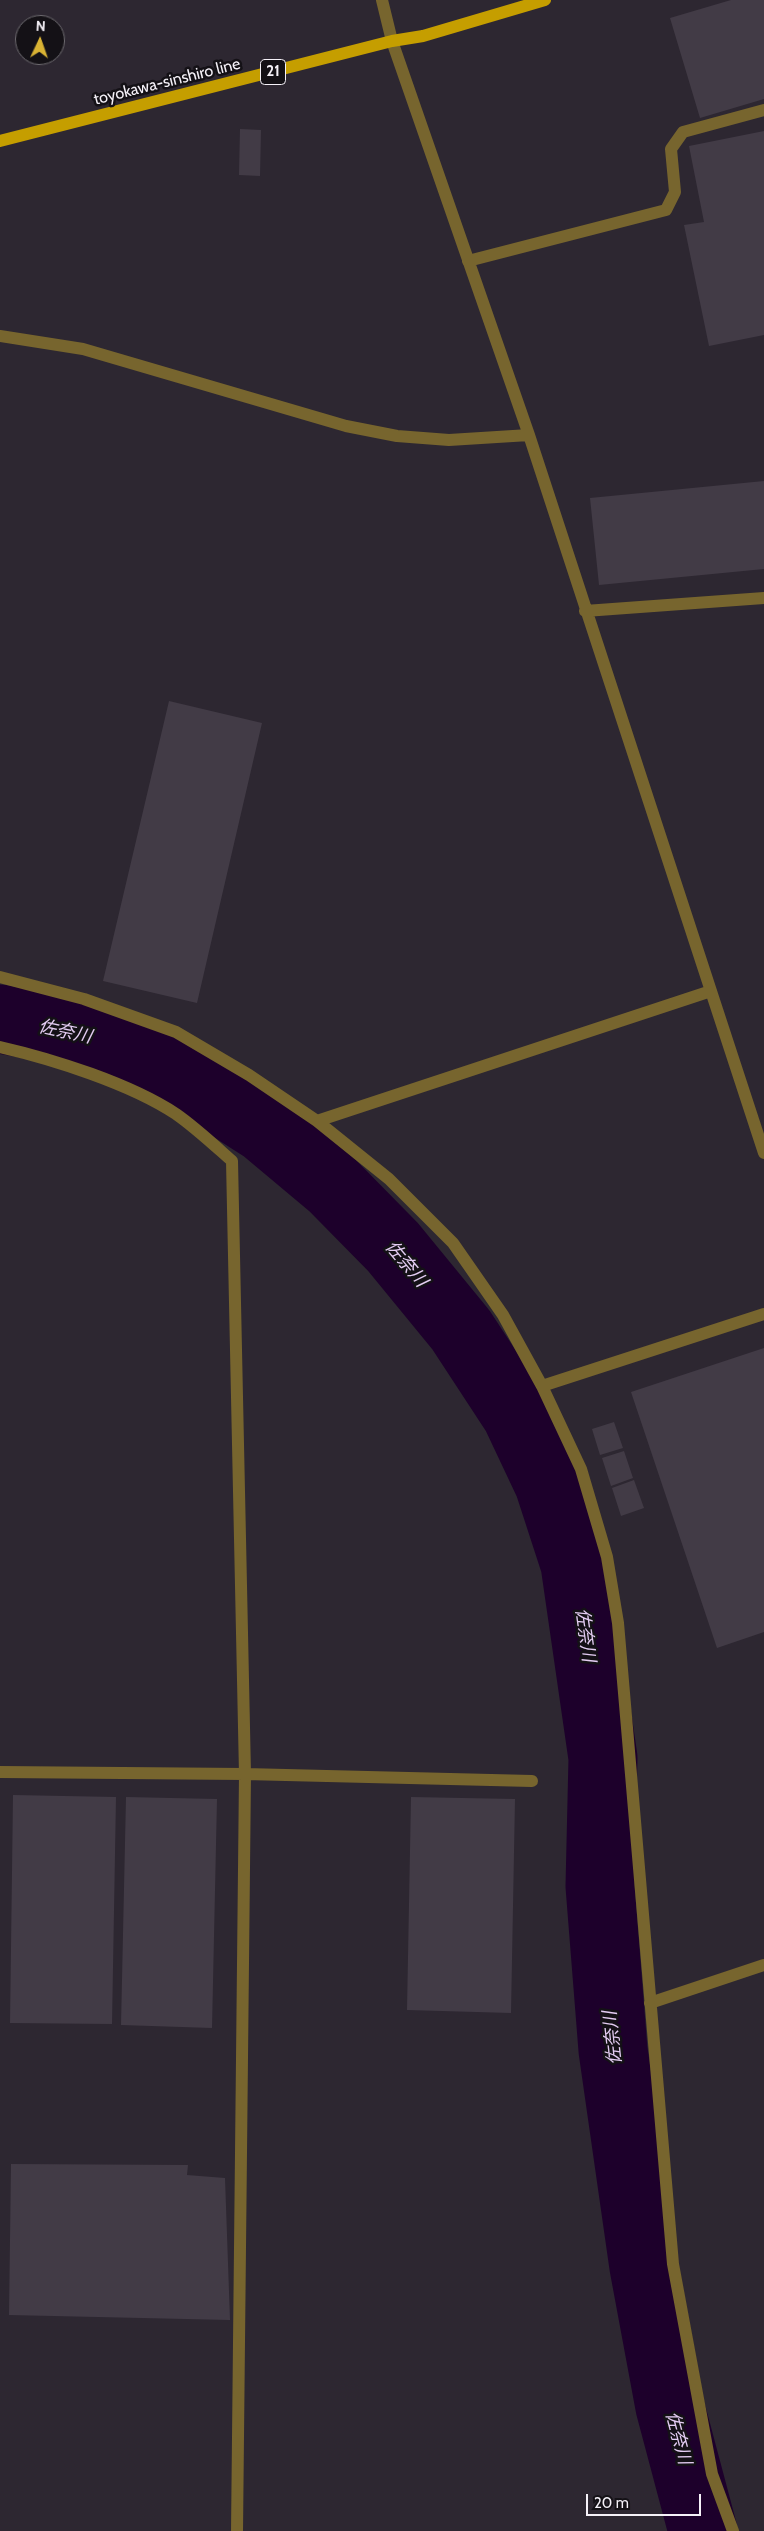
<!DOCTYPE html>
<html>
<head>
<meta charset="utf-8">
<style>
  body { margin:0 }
  #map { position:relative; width:764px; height:2531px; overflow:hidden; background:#2d2731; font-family:Cabin,sans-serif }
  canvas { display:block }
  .north { position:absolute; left:15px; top:15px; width:50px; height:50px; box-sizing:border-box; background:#141116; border:1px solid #6e6b70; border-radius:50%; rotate:3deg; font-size:14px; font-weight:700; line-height:20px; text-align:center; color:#f5f1f8 }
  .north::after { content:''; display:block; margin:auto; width:18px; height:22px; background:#dab334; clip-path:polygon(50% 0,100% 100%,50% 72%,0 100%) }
  .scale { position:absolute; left:586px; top:2494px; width:115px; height:22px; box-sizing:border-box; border:2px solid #f5f1f8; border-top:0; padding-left:6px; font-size:15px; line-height:18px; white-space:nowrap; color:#f5f1f8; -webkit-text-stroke:4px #141116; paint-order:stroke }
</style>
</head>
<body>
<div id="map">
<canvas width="764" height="2531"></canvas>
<div class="north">N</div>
<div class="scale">20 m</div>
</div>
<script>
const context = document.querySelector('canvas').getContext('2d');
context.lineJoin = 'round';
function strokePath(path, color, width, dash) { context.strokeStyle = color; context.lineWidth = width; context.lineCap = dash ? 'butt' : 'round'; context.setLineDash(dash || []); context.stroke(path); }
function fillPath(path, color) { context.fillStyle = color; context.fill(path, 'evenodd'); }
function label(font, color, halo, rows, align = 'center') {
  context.font = font + ' Cabin,"Noto Sans JP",sans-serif'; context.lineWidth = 5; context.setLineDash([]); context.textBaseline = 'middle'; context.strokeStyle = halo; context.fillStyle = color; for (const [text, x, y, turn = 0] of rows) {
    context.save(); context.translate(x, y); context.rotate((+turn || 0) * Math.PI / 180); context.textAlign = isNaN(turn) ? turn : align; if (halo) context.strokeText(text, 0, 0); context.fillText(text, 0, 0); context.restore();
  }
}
strokePath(new Path2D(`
  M0,1019L83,1034L157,1060L265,1129L333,1186L393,1247L461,1330L516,1414L549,1484L575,1564L603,1758L600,1886L613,2050L644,2267L670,2407L703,2531`), '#1d002b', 69);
fillPath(new Path2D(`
  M731,0H764V99L700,118L670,18Z
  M240,129L261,130L260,176L239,175Z
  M764,131V335L709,346L684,225L704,222L689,146Z
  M764,481V569L599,585L590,498Z
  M169,701L262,723L197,1003L103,981Z
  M764,1348V1632L717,1648L631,1392Z
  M614,1422L623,1448L600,1455L592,1429Z
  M624,1451L633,1478L611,1486L602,1458Z
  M634,1480L644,1508L621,1516L612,1488Z
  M13,1795L116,1797L112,2024L10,2023Z
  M126,1797L217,1799L212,2028L121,2025Z
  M411,1797L515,1799L511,2013L407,2010Z
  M11,2164L188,2165L187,2175L225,2178L230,2320L9,2315Z`), '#423b46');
strokePath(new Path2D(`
  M382,0L392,41L529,435L764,1153
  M468,261L666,210L675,192L671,149L683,132L764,110
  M0,336L83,349L346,426L397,436L449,440L529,435
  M585,611L764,598
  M0,977L84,999L176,1032L249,1075L317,1121L389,1179L453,1243L503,1315L542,1386L581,1469L607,1557L618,1623L673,2264L712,2474L733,2531
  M0,1047C53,1059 131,1084 176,1114C196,1128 214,1145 232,1161L245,1774L237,2531
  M317,1121L711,991
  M542,1386L764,1314
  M0,1772L245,1774L532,1781
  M650,2003L764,1965`), '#77652e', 12);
strokePath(new Path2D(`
  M0,141L392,41L423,36L545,0`), '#c59e00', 12);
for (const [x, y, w] of [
  [273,72,25]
]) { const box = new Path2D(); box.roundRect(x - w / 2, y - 12.5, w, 25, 4); context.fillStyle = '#141116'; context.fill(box); strokePath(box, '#f5f1f8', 1); }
label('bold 15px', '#f5f1f8', null, [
  ["21",273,72]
]);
label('16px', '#f5f1f8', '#141116', [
  ["toyokawa-sinshiro line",167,82,-14]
]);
label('italic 18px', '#e4cdf3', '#141116', [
  ["佐奈川",65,1032,12],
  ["佐奈川",406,1264,50],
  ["佐奈川",585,1635,82],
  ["佐奈川",613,2038,-96],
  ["佐奈川",678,2438,75]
]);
</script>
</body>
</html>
